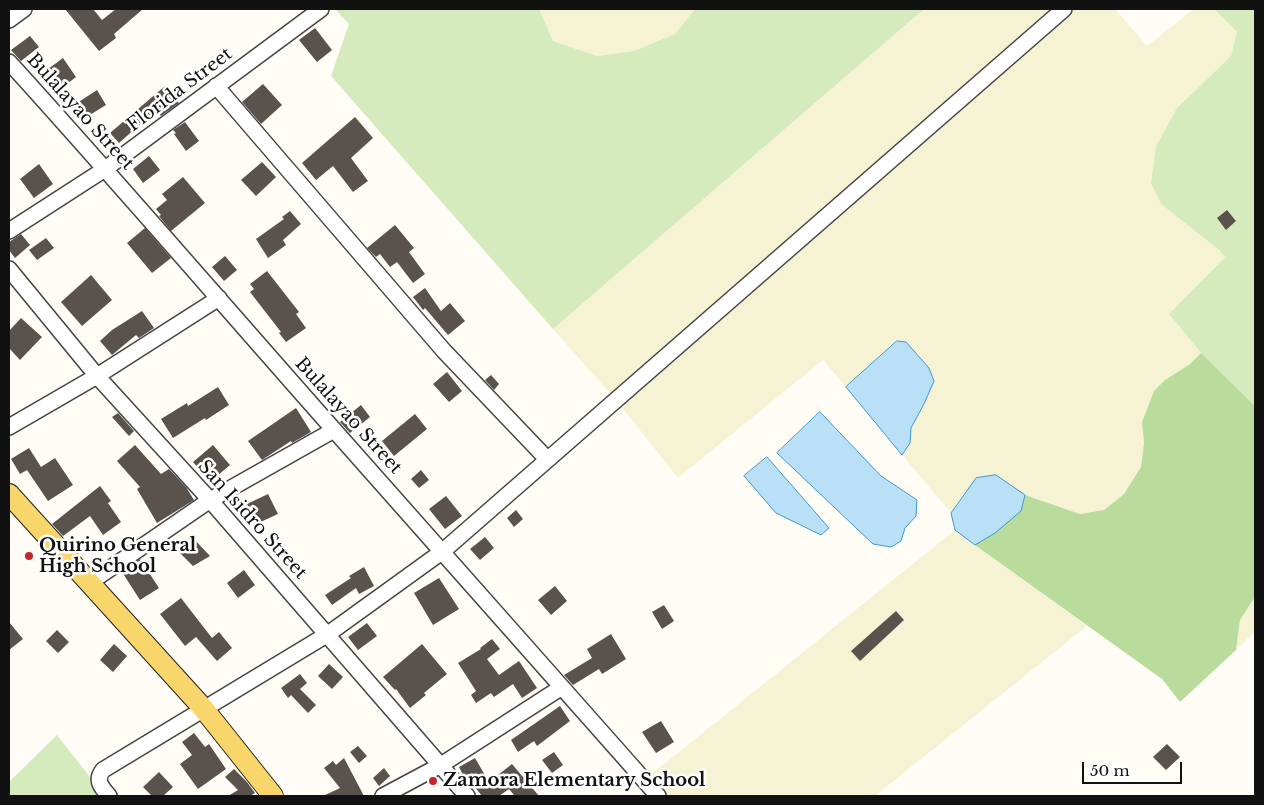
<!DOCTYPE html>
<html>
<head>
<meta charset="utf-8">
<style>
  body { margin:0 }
  #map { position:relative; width:1264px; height:805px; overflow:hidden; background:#fffdf5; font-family:"Libre Baskerville",serif }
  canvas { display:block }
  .frame { position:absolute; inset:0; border:10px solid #111; pointer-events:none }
  .scale { position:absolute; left:1082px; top:762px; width:100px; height:22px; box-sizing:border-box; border:2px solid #111; border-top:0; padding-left:6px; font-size:15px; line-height:18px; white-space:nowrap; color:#111; -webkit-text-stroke:4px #fff; paint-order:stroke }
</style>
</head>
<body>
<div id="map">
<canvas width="1264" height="805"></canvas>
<div class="frame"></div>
<div class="scale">50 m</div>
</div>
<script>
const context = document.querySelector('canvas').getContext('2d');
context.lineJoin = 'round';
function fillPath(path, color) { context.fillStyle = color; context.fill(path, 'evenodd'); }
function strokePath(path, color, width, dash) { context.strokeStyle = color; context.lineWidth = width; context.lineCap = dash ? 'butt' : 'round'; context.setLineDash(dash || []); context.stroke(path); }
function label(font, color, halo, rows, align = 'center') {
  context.font = font + ' "Libre Baskerville",serif'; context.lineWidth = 5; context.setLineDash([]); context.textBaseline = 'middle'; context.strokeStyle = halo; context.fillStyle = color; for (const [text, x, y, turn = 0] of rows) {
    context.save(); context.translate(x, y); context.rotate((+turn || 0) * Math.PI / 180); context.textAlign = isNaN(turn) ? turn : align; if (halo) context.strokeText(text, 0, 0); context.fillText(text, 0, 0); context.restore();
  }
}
fillPath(new Path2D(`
  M539,9H695L675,34L634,51L597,56L553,41Z
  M924,9H1115L1147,46L1194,9H1214L1237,32L1231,56L1177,108L1156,146L1151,183L1161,204L1219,250L1225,257L1169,314L1201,353L1190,364L1169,377L1154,391L1142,422L1144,443L1141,467L1124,494L1104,510L1080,514L1025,495L996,475L963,494L951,513L902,455L910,443L911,428L924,404L897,341L846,387L823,360L678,478L616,400L553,329Z
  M955,530L1087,626L875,796H658L644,780Z
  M1255,597V631L1236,650L1240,620Z`), '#f6f3d4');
fillPath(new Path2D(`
  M335,9H539L553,41L597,56L634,51L675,34L695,9H924L553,329L331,76L349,24Z
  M1214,9H1255V406L1201,353L1169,314L1225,257L1219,250L1161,204L1151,183L1156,146L1177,108L1231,56L1237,32Z
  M57,735L105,796H9V782Z`), '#d5ebbd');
fillPath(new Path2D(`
  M1201,353L1255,406V597L1240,620L1236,650L1180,702L1162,679L975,545L995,533L1021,511L1025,495L1080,514L1104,510L1124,494L1141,467L1144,443L1142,422L1154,391L1165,380L1190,364Z`), '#b9dc9c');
const water = new Path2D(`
  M897,341L906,342L929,368L934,381L924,404L911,428L910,443L902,455L846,387Z
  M820,412L881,476L917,500L916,516L905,528L901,541L891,547L873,544L777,453Z
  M767,457L829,528L821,535L776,513L744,476Z
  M996,475L1025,495L1021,511L995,533L975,545L955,530L951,513L976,478Z`);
fillPath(water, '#b9e0f7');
strokePath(water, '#3f96cf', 1);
fillPath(new Path2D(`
  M65,9H93L102,20L116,9H143L114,34L116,38L99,51Z
  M315,28L332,50L317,62L299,40Z
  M30,36L39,47L21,61L11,50Z
  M63,58L76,77L58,91L44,72Z
  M263,84L282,105L261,124L242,102Z
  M165,86L179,103L161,116L156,110L119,143L110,133Z
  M97,90L106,105L80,121L71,107Z
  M355,117L373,138L351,158L368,181L353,192L333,166L316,180L302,163Z
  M185,122L199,141L186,151L174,134L176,133L173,130Z
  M149,156L160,170L143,183L133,169Z
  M262,162L276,177L256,196L241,180Z
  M39,164L53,184L34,198L20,179Z
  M183,177L205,203L171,231L159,216L161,215L156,209L167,200L162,194Z
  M1227,210L1236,221L1226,230L1217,218Z
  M290,211L301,224L283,240L286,245L268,258L256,239L284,219L282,217Z
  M395,225L414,248L409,252L425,274L413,283L397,262L390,267L380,254L376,257L367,248Z
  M145,228L171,258L152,273L127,243Z
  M21,234L30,245L15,258L9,250V242Z
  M46,238L54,248L37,260L29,250Z
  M225,256L237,270L224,281L212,267Z
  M267,271L299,312L296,314L306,328L286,342L279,333L281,332L250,292L254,289L250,284Z
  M91,275L112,300L82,326L61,302Z
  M425,288L441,311L450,303L465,321L448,335L425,308L423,310L413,297Z
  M142,311L154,328L139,338L136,335L112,355L100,341L112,330Z
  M21,318L42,337L20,360L9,348V331Z
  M447,372L462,391L449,402L433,384Z
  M491,375L499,384L494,390L485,380Z
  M218,387L229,405L206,420L205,418L173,438L161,419L187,403L188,406Z
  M361,405L370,417L350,433L340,422Z
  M296,408L311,432L292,443L291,441L262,460L248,441Z
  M118,413L134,431L129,436L112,417Z
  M415,414L427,429L394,456L382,441Z
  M135,445L161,474L169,469L186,487L194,500L157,523L137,489L140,487L117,461Z
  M213,445L230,465L210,482L193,462Z
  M29,448L41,467L55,458L73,485L48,501L27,470L20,474L11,459Z
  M421,470L429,480L419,488L411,479Z
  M100,486L111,501L108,503L121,522L103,535L90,516L63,536L52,524Z
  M268,494L278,514L256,524L247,504Z
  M446,496L462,516L445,529L429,509Z
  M516,510L523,519L514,527L507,518Z
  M485,537L494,548L480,560L470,549Z
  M193,538L210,556L193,566L179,552Z
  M140,559L159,588L140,600L122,572Z
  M364,567L374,586L359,594L356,588L332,605L325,595L351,578L349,576Z
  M244,570L255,585L238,598L227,583Z
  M439,578L459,609L433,625L414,593Z
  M555,586L567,601L551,615L538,600Z
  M181,598L212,638L219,632L232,648L217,661L196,637L185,646L160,614Z
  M664,605L674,621L662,629L652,612Z
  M896,611L904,620L860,661L851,651Z
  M9,622L23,639L9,650Z
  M367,623L377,636L358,650L348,637Z
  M57,630L69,642L58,653L46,641Z
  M611,634L626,659L602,674L599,669L573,685L564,675L592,658L587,649Z
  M492,639L500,649L487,659L499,675L519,661L537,688L522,698L513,684L494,697L491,693L476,703L471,695L476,691L458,663L481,649L480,648Z
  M114,644L127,656L113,672L100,660Z
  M422,644L447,674L424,693L426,695L410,708L396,689L395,690L383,677Z
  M329,664L343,677L332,689L318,676Z
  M300,674L307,683L300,689L316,705L308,713L291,695L288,698L281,688Z
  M560,706L570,721L537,746L534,741L518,752L511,740Z
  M661,721L674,742L656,753L642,732Z
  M194,733L205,747L209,744L226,769L198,789L180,764L192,755L182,742Z
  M1167,744L1180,757L1166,770L1153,757Z
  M358,746L367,756L359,763L350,752Z
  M554,752L563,765L552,773L542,760Z
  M344,758L364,796H323L340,788L324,768L333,761L336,765Z
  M475,758L489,782L512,764L539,796H513L514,795L509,789L499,796H482L466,776L464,777L459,767Z
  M384,768L390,776L379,786L373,778Z
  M234,769L247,782L255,793L250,796H228L238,790L225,777Z
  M159,772L173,787L163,796H152L143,787Z`), '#5a524d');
const minor = new Path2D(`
  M9,20L24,9
  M9,62C119,183 226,308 335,431C443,553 551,674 658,796
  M216,86L444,351L547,459
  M9,231L105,169L321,9
  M9,269L97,376L210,500L467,796
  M9,427L97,376L219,298
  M89,583L210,500L334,430
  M109,796C101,787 95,780 103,770L328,634L443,551L1064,9
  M383,796L441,765L562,687`);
const major = new Path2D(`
  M9,494L203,708L273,796`);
strokePath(minor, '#444', 18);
strokePath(major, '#222', 22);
strokePath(minor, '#fff', 15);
strokePath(major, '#f9d66b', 20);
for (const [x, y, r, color] of [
  [29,556,5,"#c4262e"],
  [433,781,5,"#c4262e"]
]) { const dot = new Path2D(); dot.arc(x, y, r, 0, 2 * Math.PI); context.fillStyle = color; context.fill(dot); strokePath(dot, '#fff', 2); }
label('18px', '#111', '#fff', [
  ["Florida Street",180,90,-37],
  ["Bulalayao Street",80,112,48],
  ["Bulalayao Street",348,416,48],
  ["San Isidro Street",252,520,48]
]);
label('bold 18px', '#111', '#fff', [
  ["Quirino General",39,546],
  ["High School",39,567],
  ["Zamora Elementary School",443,781]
], 'left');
</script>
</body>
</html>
